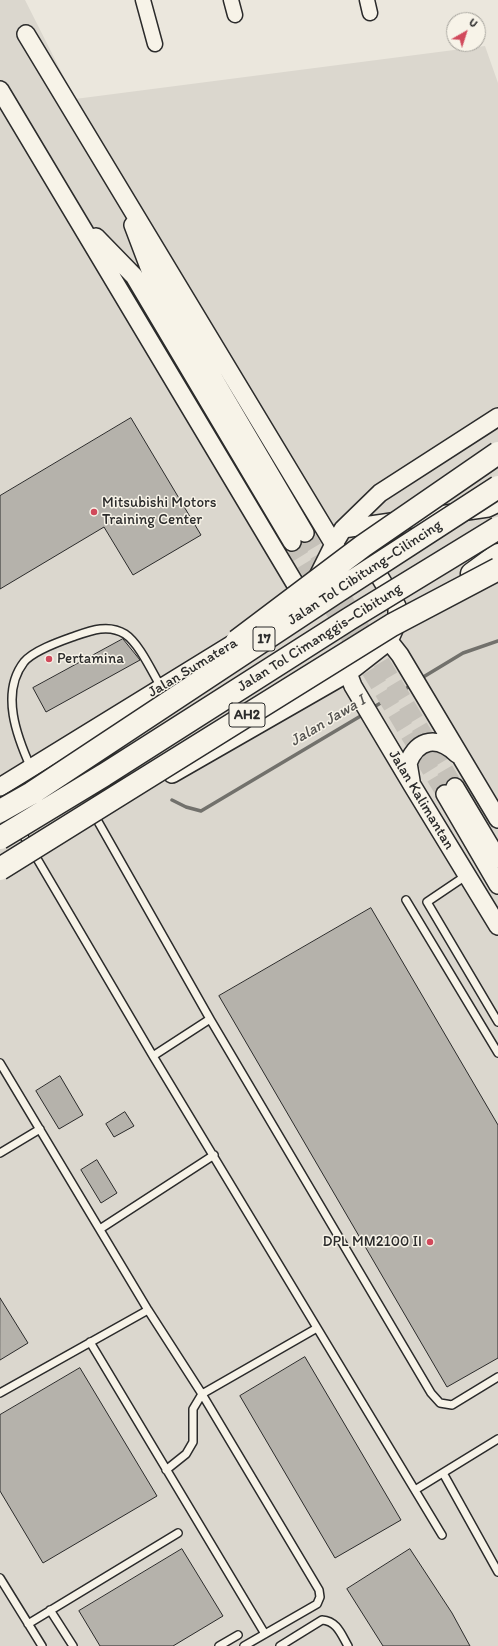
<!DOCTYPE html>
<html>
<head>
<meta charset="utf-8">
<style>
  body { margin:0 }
  #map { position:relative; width:498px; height:1646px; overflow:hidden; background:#ebe7dd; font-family:Itim,sans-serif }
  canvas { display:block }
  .north { position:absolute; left:446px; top:12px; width:40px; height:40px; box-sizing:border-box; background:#f7f3e8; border:1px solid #a5a39c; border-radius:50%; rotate:39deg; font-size:11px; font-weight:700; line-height:16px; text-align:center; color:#2b2b2b }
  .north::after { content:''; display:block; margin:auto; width:14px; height:18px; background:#d1495b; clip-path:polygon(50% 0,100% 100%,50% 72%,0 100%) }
</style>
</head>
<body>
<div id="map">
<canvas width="498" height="1646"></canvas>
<div class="north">U</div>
</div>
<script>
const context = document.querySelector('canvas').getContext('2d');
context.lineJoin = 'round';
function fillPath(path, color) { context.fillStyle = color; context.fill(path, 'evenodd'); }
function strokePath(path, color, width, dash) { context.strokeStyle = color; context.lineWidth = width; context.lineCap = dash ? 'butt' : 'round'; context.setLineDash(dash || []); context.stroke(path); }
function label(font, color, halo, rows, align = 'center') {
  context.font = font + ' Itim,sans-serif'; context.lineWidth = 3; context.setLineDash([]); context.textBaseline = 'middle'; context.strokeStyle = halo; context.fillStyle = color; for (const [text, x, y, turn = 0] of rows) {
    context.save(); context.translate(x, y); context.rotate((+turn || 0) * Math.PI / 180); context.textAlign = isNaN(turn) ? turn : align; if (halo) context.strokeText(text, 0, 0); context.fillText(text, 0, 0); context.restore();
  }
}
fillPath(new Path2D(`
  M0,0H25L75,99L485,46L498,83V1646H0Z`), '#dbd7ce');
strokePath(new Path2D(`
  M420,679L463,653L498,641
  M372,708L412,685
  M172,800L186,807L201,811L364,714`), '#72716c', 3.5);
const building = new Path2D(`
  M131,418L201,535L133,575L104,527L0,589V496Z
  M123,639L140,660L46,712L33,688Z
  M371,908L498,1125V1358L447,1387L219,996Z
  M60,1076L83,1115L59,1129L36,1091Z
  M125,1112L134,1126L114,1137L106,1124Z
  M97,1160L117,1193L101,1203L81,1170Z
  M0,1298L28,1343L0,1360Z
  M305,1357L401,1520L335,1558L240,1396Z
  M80,1368L157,1496L43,1563L0,1491V1415Z
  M182,1549L223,1616L173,1646H100L79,1611Z
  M410,1549L452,1613L470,1646H383L347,1589Z`);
fillPath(building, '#b5b2ab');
strokePath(building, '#2b2b2b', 1);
strokePath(new Path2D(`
  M305,533L455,787
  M292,542L445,794`), '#c5c1b9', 17, [17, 8]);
const service = new Path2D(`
  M31,768C17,737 0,693 24,662C34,650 61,641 75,636C92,630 109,624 125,634C139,643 152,672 161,687
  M96,818L210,1019L153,1056
  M19,828L153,1056L442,1535
  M467,875L427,902L498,1022
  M406,900L498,1053
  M210,1019L431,1393L440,1403L452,1405L498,1377
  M0,1063L148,1310L202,1394L319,1590L320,1597L317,1604L244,1646
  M0,1153L40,1129
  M100,1229L214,1155
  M90,1342L265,1634
  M0,1393L148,1310
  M166,1470L186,1454L193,1442V1409L202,1394L317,1328
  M443,1473L498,1572
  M415,1490L498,1439
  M0,1578L42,1646
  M50,1610L73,1646
  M28,1624L178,1533
  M219,1646L238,1635
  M280,1646L322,1620C337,1621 341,1634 348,1646`);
const minor = new Path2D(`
  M143,0L155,44
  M231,0L235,15
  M367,0L370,13`);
const tertiary = new Path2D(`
  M26,34L350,571
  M0,90L306,602
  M133,225L150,270L305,533
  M96,237L134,276L292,542
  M343,529L488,508L498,503
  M360,570L365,568L378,574L397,606V623
  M315,582L334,544L343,529L380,493L498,417
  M389,641L400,655L498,819
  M348,673L353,686L412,785L498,926
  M172,774L348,673L389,641L397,623L401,621
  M411,781L408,763C418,738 438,736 457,754
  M0,787L247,635
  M455,787L498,859
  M445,794L498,885`);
const motorway = new Path2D(`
  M472,574L498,555`);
strokePath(service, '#2b2b2b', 10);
strokePath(minor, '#2b2b2b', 17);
strokePath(tertiary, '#2b2b2b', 20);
strokePath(motorway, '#2b2b2b', 25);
strokePath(service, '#f7f3e8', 7);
strokePath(minor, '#f7f3e8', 14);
strokePath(tertiary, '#f7f3e8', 17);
strokePath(motorway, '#f7f3e8', 22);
const motorwayBridge = new Path2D(`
  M237,641L363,546L498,453
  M0,811L32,793L336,592L498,487
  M0,838L104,775L349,619L498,528
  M0,869L392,625L498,569`);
strokePath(motorwayBridge, '#2b2b2b', 25, []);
strokePath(motorwayBridge, '#f7f3e8', 22);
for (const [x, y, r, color] of [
  [94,512,4,"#d1495b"],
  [49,659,4,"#d1495b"],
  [430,1242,4,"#d1495b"]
]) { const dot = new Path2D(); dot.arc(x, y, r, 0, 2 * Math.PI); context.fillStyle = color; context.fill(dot); strokePath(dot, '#f7f3e8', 1.5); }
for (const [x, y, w] of [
  [264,639,22],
  [247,715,36]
]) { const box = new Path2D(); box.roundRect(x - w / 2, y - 12, w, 24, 3); context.fillStyle = '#f7f3e8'; context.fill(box); strokePath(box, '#2b2b2b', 1); }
label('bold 14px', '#2b2b2b', null, [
  ["17",264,639],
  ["AH2",247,715]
]);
label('15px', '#2b2b2b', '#f7f3e8', [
  ["Mitsubishi Motors",102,503],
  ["Training Center",102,520],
  ["Pertamina",57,659],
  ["DPL MM2100 II",422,1242,"right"]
], 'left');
label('15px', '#2b2b2b', '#f7f3e8', [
  ["Jalan Tol Cibitung–Cilincing",365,573,-33],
  ["Jalan Tol Cimanggis–Cibitung",320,638,-32],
  ["Jalan Sumatera",193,668,-31],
  ["Jalan Kalimantan",421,800,59]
]);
label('italic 16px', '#555451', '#f7f3e8', [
  ["Jalan Jawa I",328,721,-31]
]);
</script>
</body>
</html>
